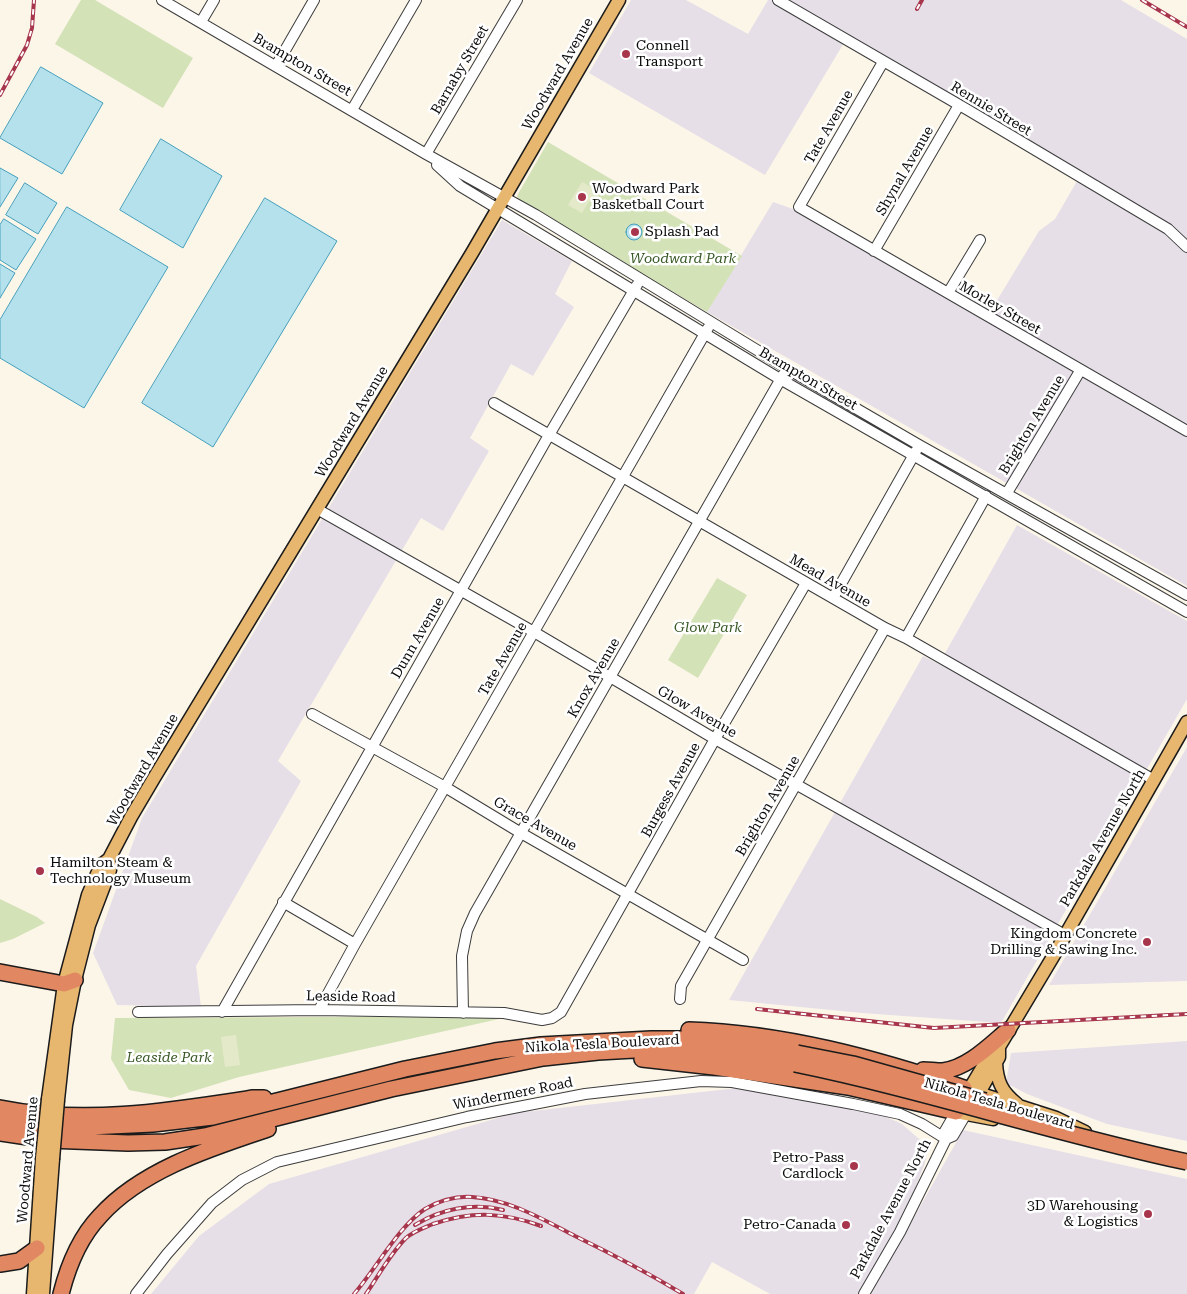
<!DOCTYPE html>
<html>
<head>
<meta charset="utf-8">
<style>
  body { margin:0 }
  canvas { display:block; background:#fcf6e9 }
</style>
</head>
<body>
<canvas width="1187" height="1294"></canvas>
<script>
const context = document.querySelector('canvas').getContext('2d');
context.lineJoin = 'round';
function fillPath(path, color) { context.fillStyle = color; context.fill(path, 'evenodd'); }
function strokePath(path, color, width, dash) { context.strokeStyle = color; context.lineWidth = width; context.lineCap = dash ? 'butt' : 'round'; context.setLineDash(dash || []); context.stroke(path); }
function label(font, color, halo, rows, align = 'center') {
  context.font = font + ' "Roboto Serif",serif'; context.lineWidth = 5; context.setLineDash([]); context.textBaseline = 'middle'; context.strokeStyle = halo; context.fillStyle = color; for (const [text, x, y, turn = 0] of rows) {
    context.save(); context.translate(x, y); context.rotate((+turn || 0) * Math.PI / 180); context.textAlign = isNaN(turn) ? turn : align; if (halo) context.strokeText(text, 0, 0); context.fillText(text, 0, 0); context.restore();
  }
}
fillPath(new Path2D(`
  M631,0H686L748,34L768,0H1121L1187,39V586L707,312L773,202L796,210L938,289L996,302L1039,231L1055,219L1077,181L845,41L765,175L589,73Z
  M502,220L572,261L555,294L574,307L533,376L511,364L470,438L489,451L443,531L421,518L278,761L301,781L196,966L201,1007L117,1005L93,953L142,818Z
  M1017,525L1187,621V699L1001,1023L862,1013L729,1000L923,656L939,664Z
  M1187,747V981L1049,985Z
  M1187,1041V1141L1107,1124L1027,1094L1006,1083L1011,1053Z
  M737,1088L882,1115L902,1124L926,1145L927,1153L925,1163L907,1209L858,1294H770L712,1262L694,1294H151L199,1236L269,1184L515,1113Z
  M963,1130L1187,1179V1294H871Z`), '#e6dfe8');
fillPath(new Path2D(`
  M81,0H95L193,58L163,108L55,44Z
  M548,142L742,256L707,312L519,200L517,197L518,194Z
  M717,578L747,595L698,678L668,660Z
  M0,899L37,917L45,923L13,939L0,943Z
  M498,1016L499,1019L239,1077L171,1098L129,1090L111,1059L115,1018Z`), '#d4e2b8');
fillPath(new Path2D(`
  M582,182L596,190L582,213L568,205Z
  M236,1035L240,1065L225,1067L221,1037Z`), '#e4eac9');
const water = new Path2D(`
  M41,67L103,103L62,174L0,138Z
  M161,139L222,176L183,248L120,210Z
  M0,168L18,178L0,207Z
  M25,183L57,203L38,234L6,215Z
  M265,198L337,241L213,447L142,403Z
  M67,207L168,267L84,408L0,358V320Z
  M4,219L36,239L16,270L0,260V225Z
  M626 232a8 8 0 1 1 16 0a8 8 0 1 1-16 0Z
  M0,264L15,273L0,298Z`);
fillPath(water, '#b5e1ed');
strokePath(water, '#459fbb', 1);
const minor = new Path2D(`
  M162,0L426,154L536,215L788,369L919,445L1187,595
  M778,0L968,110L1168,229L1187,247
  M201,22L214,0
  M883,62L799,207L1187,431
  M276,66L314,0
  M352,110L416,0
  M426,154L517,0
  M437,165L460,186L780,379L1187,612
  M874,251L959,105
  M948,293L980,240
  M494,403L885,628L906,638L1154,780
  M1007,493L1080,371
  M317,509L534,632L715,739L1065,935
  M833,598L916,451
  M906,638L986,496
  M312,714L445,787L521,833L743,960
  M283,902L355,944
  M680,999L681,986L885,628
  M319,1010L355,944L708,328
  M138,1012L319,1010L504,1013L542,1020L552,1018L561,1012L715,739L806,583
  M222,1012L549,435L637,285
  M463,1013L462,956L467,931L475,913L783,375
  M946,1139L953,1136L966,1114
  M136,1294L167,1254L212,1203L242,1180L277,1162L467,1117L585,1094L701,1081L732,1082L853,1104L900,1114L922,1124L946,1139
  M864,1294L900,1232L946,1139L945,1131L956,1112`);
const major = new Path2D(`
  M996,1063C997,1082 1002,1092 1017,1104
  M975,1092L1056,1118L1085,1132
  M48,1099L64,984L88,895L101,865L109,859L131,817L154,778L472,253L619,0
  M58,1100L66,1025L75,980L89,925L110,870L109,859
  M963,1100L991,1053L999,1047L1054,955L1187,722
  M975,1100L999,1057V1047
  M956,1112L993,1119
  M33,1294L42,1158
  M43,1294L53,1159`);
const highway = new Path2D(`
  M0,972L64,984L75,980
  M689,1030C783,1033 875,1058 964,1088
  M642,1059L714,1067L848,1087L956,1112
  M923,1070C929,1070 936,1071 943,1071C968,1068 990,1045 1008,1030
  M0,1108C84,1125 169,1111 253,1098H264
  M0,1121L68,1128L153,1124L213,1117L405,1069L495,1051L541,1045L651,1039H688L797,1053
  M0,1133L48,1140L128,1143L165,1142L205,1136L391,1089L543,1058L598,1052L652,1049L688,1051L731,1055L795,1064
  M0,1264L19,1261L37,1248
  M61,1294C68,1266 80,1237 100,1216C141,1170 211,1148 268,1129`);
strokePath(minor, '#3d3d3d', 12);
strokePath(major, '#1b1b1b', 15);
strokePath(highway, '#1b1b1b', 18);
strokePath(minor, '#fff', 10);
strokePath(major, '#e7b66f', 12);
strokePath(highway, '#e18862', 15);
const rail = new Path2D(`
  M1142,0L1187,27
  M917,9L922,0
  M0,95L27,45L32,28L34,0
  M757,1009L934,1028L1187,1014
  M415,1225C441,1209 473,1202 503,1210
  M354,1294C376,1269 398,1227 425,1209C439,1201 456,1196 472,1197C509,1199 544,1220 575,1236C612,1254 648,1273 683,1294
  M366,1294C379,1275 390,1254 406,1238C414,1231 424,1228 433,1224C472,1211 503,1212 541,1226`);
strokePath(rail, '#a7354c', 4);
strokePath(rail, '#fff', 2, [5.5]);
const majorBridge = new Path2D(`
  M42,1158L48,1099
  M53,1159L58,1100`);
const highwayBridge = new Path2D(`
  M797,1053L853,1064L985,1101
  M795,1064C927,1091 1055,1134 1187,1162`);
strokePath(majorBridge, '#1b1b1b', 15, []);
strokePath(highwayBridge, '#1b1b1b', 18, []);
strokePath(majorBridge, '#e7b66f', 12);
strokePath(highwayBridge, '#e18862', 15);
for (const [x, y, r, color] of [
  [626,54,5,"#a7354c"],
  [582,197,5,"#a7354c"],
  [635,232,5,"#a7354c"],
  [40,871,5,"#a7354c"],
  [1147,942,5,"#a7354c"],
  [854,1166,5,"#a7354c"],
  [1148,1214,5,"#a7354c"],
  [846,1225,5,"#a7354c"]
]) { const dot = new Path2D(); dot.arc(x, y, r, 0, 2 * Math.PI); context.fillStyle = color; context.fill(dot); strokePath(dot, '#fff', 2); }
label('14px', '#0a0a0a', '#fff', [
  ["Connell",636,46],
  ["Transport",636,62],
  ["Woodward Park",592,189],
  ["Basketball Court",592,205],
  ["Splash Pad",645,232],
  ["Hamilton Steam &",50,863],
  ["Technology Museum",50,879],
  ["Kingdom Concrete",1137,934,"right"],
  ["Drilling & Sawing Inc.",1137,950,"right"],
  ["Petro-Pass",844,1158,"right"],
  ["Cardlock",844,1174,"right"],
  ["3D Warehousing",1138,1206,"right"],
  ["& Logistics",1138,1222,"right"],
  ["Petro-Canada",836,1225,"right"]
], 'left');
label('14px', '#0a0a0a', '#fff', [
  ["Brampton Street",302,65,30],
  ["Barnaby Street",460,70,-60],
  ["Woodward Avenue",558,74,-60],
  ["Rennie Street",991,109,31],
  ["Tate Avenue",829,127,-60],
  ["Shynal Avenue",905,171,-60],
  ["Morley Street",1000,308,30],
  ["Brampton Street",808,379,30],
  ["Woodward Avenue",352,422,-59],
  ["Brighton Avenue",1032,425,-59],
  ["Mead Avenue",830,581,30],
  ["Dunn Avenue",418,638,-60],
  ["Tate Avenue",503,659,-60],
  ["Knox Avenue",594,678,-60],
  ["Glow Avenue",697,712,30],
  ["Woodward Avenue",143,770,-60],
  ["Burgess Avenue",671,790,-61],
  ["Brighton Avenue",768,806,-60],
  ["Grace Avenue",535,824,30],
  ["Parkdale Avenue North",1103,838,-60],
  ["Leaside Road",351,997,1],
  ["Nikola Tesla Boulevard",602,1044,-3],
  ["Windermere Road",513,1094,-11],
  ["Nikola Tesla Boulevard",999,1104,16],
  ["Woodward Avenue",28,1160,-85],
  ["Parkdale Avenue North",891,1209,-62]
]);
label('italic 14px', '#375824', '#fff', [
  ["Woodward Park",683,259],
  ["Glow Park",708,628],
  ["Leaside Park",169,1058]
]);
</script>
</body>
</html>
